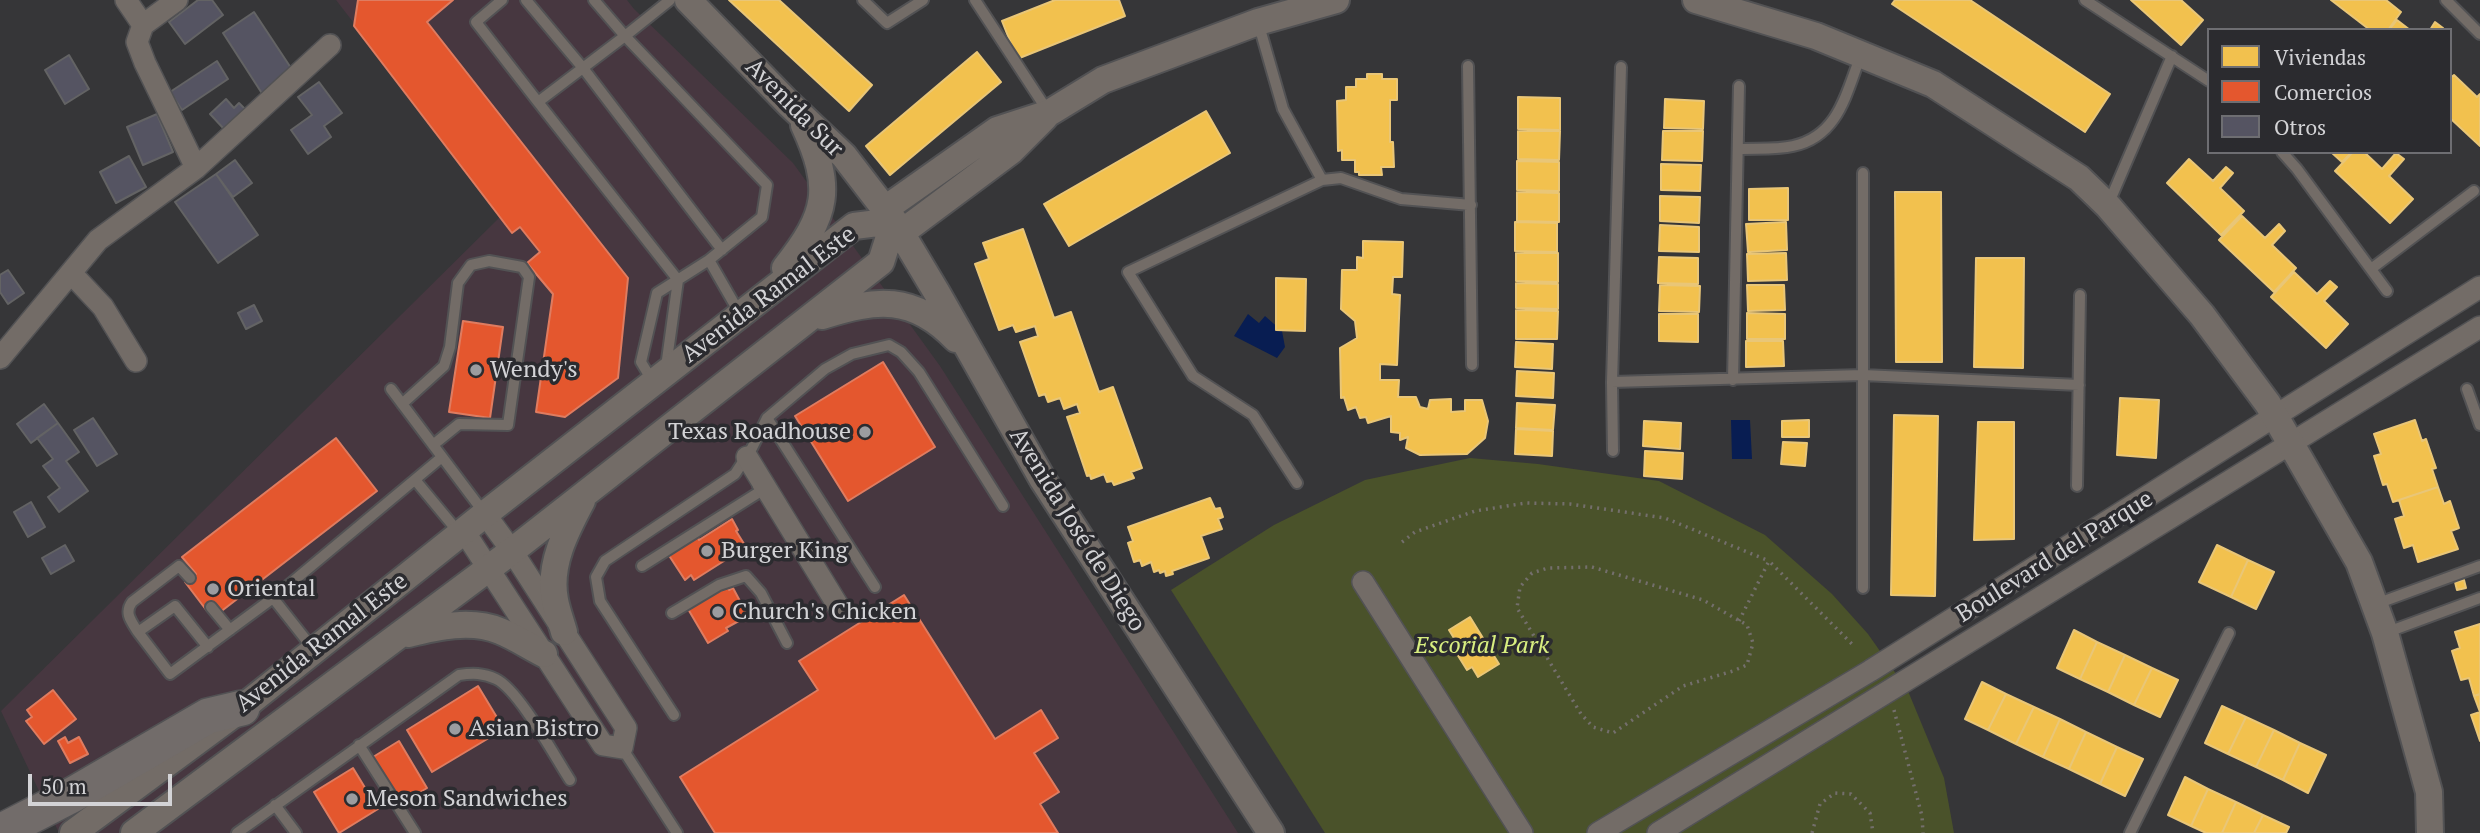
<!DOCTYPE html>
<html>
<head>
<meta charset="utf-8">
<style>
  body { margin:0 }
  #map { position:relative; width:2480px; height:833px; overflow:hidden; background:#363638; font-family:"PT Serif",serif }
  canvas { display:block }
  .legend { position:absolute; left:2207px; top:28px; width:245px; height:126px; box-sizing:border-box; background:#2b2b2f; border:2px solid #6e6e72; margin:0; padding:9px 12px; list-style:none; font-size:21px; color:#d3d3d6 }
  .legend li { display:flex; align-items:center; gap:14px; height:35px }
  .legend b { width:35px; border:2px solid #6e6e72 }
  .scale { position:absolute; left:28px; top:774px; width:144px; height:32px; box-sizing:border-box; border:4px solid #d3d3d6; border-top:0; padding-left:9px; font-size:21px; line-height:24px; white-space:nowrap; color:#d3d3d6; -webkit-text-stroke:5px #2b2b2f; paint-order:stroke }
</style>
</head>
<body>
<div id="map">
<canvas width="2480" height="833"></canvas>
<ul class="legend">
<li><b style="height:19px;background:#f2c14e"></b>Viviendas</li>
<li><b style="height:19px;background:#e4572e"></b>Comercios</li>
<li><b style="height:19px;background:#555462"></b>Otros</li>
</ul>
<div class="scale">50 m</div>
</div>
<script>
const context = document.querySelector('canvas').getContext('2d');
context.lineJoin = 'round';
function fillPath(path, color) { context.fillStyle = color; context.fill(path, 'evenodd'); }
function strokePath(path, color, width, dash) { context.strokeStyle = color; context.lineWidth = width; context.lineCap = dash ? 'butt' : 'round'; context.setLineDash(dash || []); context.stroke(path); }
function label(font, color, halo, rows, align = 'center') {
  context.font = font + ' "PT Serif",serif'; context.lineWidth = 7; context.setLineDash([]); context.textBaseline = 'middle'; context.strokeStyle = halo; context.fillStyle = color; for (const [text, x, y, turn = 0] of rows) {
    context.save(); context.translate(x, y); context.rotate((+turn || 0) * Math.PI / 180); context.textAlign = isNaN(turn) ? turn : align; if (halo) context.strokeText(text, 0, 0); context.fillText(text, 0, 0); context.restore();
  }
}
fillPath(new Path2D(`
  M336,0H627L634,9L793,163L940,366L1238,833H59L1,711L502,215Z`), '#473740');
fillPath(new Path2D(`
  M1470,458L1538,464L1659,481L1765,535L1832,594L1868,634L1908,691L1944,778L1954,833H1325L1171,590L1274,525L1365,480Z`), '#4a522a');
fillPath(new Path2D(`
  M1248,314L1259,323L1265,316L1282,331L1285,347L1277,358L1234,336Z
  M1750,420L1752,459H1732L1731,420Z`), '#081d52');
const homes = new Path2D(`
  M729,0H779L872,85L849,111Z
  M1055,0H1119L1125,16L1017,59L1002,21Z
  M1895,0H1970L2110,94L2085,132L1892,4Z
  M2131,0H2181L2203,20L2181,45Z
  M2331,0H2386L2401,12L2388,30H2370Z
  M2397,20L2410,30H2389Z
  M2435,22L2443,28L2442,30H2430Z
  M977,52L1001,82L890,175L866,146Z
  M1367,74H1382V79H1397V100H1390V142H1393L1394,167H1381L1382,175H1359V172H1355V160H1342V150L1338,151L1337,101L1346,100V87H1356V79H1367Z
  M2454,75L2477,97L2480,94V146L2450,118V78Z
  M1518,97L1560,98V130L1518,129Z
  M1665,99L1704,101L1703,129L1664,128Z
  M1206,111L1230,153L1069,246L1044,204Z
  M1518,131H1560L1559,160L1518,159Z
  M1663,131H1703L1702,161L1662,160Z
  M2331,152H2352L2342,162Z
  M2353,152H2364L2382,169L2396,153L2404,159L2389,176L2413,199L2390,223L2335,171Z
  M2189,159L2213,181L2226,167L2233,173L2220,188L2244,211L2221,235L2167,183Z
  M1517,161L1559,162V191L1517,190Z
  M1661,164L1701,165L1700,191L1661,190Z
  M1788,188V220H1749V189Z
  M1517,192L1559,193V222L1517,221Z
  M1895,192H1941L1942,362H1896Z
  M1660,196L1700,197L1699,223L1660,221Z
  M2242,216L2265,238L2279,224L2285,231L2272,245L2296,268L2274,292L2219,240Z
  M1515,222L1557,223V252L1515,251Z
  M1786,222L1787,250L1748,252L1746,224Z
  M1660,225L1699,227V252L1659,251Z
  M1023,229L1054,318L1071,312L1099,392L1113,387L1142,468L1131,472L1134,478L1114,485L1112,481L1107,482L1104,474L1091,479L1090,475L1087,476L1067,417L1080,413L1077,404L1064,409L1060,398L1048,402L1045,394L1039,396L1020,342L1038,336L1035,326L1016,332L1013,325L999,330L975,264L989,259L983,243Z
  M1363,241L1403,242L1402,277H1393L1392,294L1400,295L1397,365L1380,364V380H1399L1398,397H1416L1420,407L1428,409L1430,400L1451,399V412L1465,411V400H1482L1488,421L1485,438L1467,454L1420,455L1406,448L1408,437L1400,440V433L1391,432V416L1368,423L1366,417L1360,418L1356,407L1348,410L1344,397L1341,398L1340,348L1357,338L1355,321L1341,309L1342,270H1357V257L1363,258Z
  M1516,253H1558V282L1516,281Z
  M1786,253L1787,280L1748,281L1747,254Z
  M1659,257L1698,258V284L1658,283Z
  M1976,258H2024L2023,368L1974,367Z
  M2294,272L2317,294L2330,281L2337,287L2324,301L2348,324L2326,348L2271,297Z
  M1276,278L1306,279L1305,331L1276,330Z
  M1516,283L1558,284V309L1516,308Z
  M1660,285L1700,286L1699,312L1659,311Z
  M1747,285H1784L1785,310L1748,311Z
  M1516,310L1558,311L1557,339H1516Z
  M1747,313L1785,314V339H1747Z
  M1659,314H1698V342L1659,341Z
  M1746,341H1783L1784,366L1746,367Z
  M1516,342L1553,344L1552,369L1515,367Z
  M1517,371L1554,373L1553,398L1516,396Z
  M2120,398L2159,400L2156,458L2117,455Z
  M1517,403L1555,405L1553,430L1516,428Z
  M1894,415L1938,416L1935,596L1891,595Z
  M1809,420V437H1782V421Z
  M2415,420L2422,441L2426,439L2436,468L2432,469L2438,487L2393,502L2387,484L2383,485L2374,456L2381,454L2374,434Z
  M1644,421L1681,423L1680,449L1643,446Z
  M1978,422H2014V539L1974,540Z
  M1516,429L1553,431L1552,456L1515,454Z
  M1783,442L1807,443L1805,466L1781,464Z
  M1645,451L1683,453L1682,479L1644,476Z
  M2438,487L2444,504L2450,501L2459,528L2451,531L2458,549L2418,562L2413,545L2404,548L2395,519L2404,516L2399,500Z
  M1210,498L1215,509L1220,508L1223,517L1218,519L1222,529L1201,536L1209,558L1172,571L1173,574L1166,576L1165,571L1160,573L1159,570L1154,572L1151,562L1142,566L1140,560L1134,562L1128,543L1133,541L1128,527Z
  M2217,545L2248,560L2231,597L2199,582Z
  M2248,560L2274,572L2256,609L2231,597Z
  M2464,580L2466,588L2457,590L2455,582Z
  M1470,617L1499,664L1478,677L1472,667L1467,670L1452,646L1457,643L1449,630Z
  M2480,624V694L2474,696L2469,678L2461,680L2452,651L2460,648L2455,632Z
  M2074,630L2097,642L2080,679L2057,668Z
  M2097,642L2125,655L2108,692L2080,679Z
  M2125,655L2152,668L2134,705L2108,692Z
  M2152,668L2178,680L2160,717L2134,705Z
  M1982,682L2006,694L1988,730L1965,719Z
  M2006,694L2034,707L2016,744L1988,730Z
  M2480,694V741L2471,715L2480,712L2474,696Z
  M2222,706L2246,717L2228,754L2205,743Z
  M2034,707L2060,719L2043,757L2016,744Z
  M2246,717L2274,730L2256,767L2228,754Z
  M2060,719L2086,732L2069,769L2043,757Z
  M2274,730L2300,743L2283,780L2256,767Z
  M2086,732L2117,747L2100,784L2069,769Z
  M2300,743L2326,755L2308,793L2283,780Z
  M2117,747L2143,759L2125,796L2100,784Z
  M2185,777L2208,789L2191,826L2168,815Z
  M2208,789L2236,802L2222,833H2206L2191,826Z
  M2236,802L2263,815L2254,833H2222Z
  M2263,815L2289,827L2286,833H2254Z`);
fillPath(homes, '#f2c14e');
strokePath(homes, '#e9c677', 2);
const shops = new Path2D(`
  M358,0H453L427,22L628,278L618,378L565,417L536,412L553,294L527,263L540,252L520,227L512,233L354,26Z
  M463,321L503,327L490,418L449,412Z
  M883,362L935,447L848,501L795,416Z
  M336,438L377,491L219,613L214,605L207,611L185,582L196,574L182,557Z
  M732,519L738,530L736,531L746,547L694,580L691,575L685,580L668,554L697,536L699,540Z
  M727,587L729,590L733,588L748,616L726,628L728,631L708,643L688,609Z
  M904,595L995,739L1041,710L1058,738L1034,753L1059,792L1040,804L1058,833H715L680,777L818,690L799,661Z
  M478,686L504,729L432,772L407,730Z
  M53,690L76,719L44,744L26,721L32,717L27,710Z
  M65,737L68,743L79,737L88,754L70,763L58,741Z
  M399,741L427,788L401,804L373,757Z
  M353,768L378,809L339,833L314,792Z`);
fillPath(shops, '#e4572e');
strokePath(shops, '#df7c60', 2);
const building = new Path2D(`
  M198,0H212L223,15L185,44L169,22Z
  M254,12L295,74L263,95L223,33Z
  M69,55L89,89L65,104L45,70Z
  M217,61L228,79L182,110L170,92Z
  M319,82L342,113L324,126L331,137L308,154L291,130L312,115L298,97Z
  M226,99L234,108L239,103L245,109L224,129L210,114Z
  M157,114L173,152L143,165L127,127Z
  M129,156L146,187L116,203L100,172Z
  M235,160L252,183L233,197L216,174Z
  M216,174L258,235L218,263L175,202Z
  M8,270L24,293L8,304L0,292V275Z
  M254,305L262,321L246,329L238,313Z
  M44,404L58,423L31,443L17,424Z
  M93,418L117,454L97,466L74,430Z
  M58,423L79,452L66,461L88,491L59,512L48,497L60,488L43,466L53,459L37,438Z
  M31,502L45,527L28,537L14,512Z
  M65,545L74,561L51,574L42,558Z`);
fillPath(building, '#555462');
strokePath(building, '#636364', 2);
const service = new Path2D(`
  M502,0L476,22L538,102
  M526,0L583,68L722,250
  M594,0L625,36L538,102L678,280L666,367
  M670,0L625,36L767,185L762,217L709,260
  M863,0L887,23L923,0
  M975,0L1049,113
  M2085,0L2209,81
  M2446,0L2480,34
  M1258,22L1283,109L1322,180L1128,272L1193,376L1253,415L1297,483
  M1468,66L1472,365
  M1739,149C1756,148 1776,150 1793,146C1839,136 1846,93 1861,55
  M2282,152L2297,169L2387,291
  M1322,180L1341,178L1401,199L1471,205
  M2108,205L2172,56
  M2371,269L2474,191
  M1733,380L1739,86
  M653,382L641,362L657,293L709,260L740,314
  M1612,382L1863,375L2079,385
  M391,389L485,514
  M2467,389L2480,425
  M402,404L444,366L450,347L458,283L471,265L489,261L522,267L529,277L508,425L459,424L433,445
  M767,418L875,587
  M1613,451L1612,382L1621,67
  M416,481L460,534
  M2077,486L2080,295
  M642,566L761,491L758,486
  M1863,588V173
  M273,598L442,457
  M2376,604L2480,566
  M211,607L230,630
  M672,613L719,585L746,576L761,593L787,643
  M138,632C131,621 124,613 132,602L179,566L190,578
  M2385,633L2480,598
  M208,647L175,606L138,632L170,674L273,598L314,650
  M674,715L600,601L596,577L605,561L735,474L752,448L767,418L825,369L852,354L889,345L901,352L919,372L1003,506
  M359,745L415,833
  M622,748L677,833
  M275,805L296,833
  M237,833L459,675C473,673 483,673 496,679C519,690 555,757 570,780
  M2130,833L2229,633`);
const minor = new Path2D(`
  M126,0L143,25
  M177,0L143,25L137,42L145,63L196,168
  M71,273L103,307L136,361
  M0,358L98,240L196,168L330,45
  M747,457L840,609
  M464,531L603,745L622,748L626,728L512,551L485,514
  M1363,582L1522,833
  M1598,833L1870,671L2480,287
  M1658,833L2480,327`);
const tertiary = new Path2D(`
  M688,0L788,103L844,156L894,221L937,293L1043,480L1271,833
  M1696,0L1816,36L1933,84L2079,178L2108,206L2202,315L2268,404L2359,562L2385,633L2429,792L2430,833
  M885,209L997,130L1049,113L1103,80L1258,22L1336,0
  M901,233L1011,151L1045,117
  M785,268C828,214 833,188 804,125
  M822,316C876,299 913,294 956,339
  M564,632C561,621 557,611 555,600C548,565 566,531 582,501
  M408,634C437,627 471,619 500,631C515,637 530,647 544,654
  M73,833L242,708L485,514L854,226L894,221
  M134,833L512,551L881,262L894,221`);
const trunk = new Path2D(`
  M0,832L74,794L208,716L242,708`);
strokePath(service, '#525254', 14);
strokePath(minor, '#525254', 24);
strokePath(tertiary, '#525254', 30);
strokePath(trunk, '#525254', 38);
strokePath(new Path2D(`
  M1402,542L1415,532L1475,511L1526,503L1570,504L1665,518L1769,561
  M1592,567L1703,600L1747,625L1753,643L1747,665L1733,671L1683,686L1613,733L1593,727L1581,714L1517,608L1520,587L1532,573L1548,568Z
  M1739,621L1769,561L1855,647
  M1894,710L1922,816L1923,833
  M1812,833L1820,804L1835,793L1851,794L1870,813L1873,833`), '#746f6c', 3.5, [2, 5]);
strokePath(service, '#736c67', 10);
strokePath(minor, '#736c67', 21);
strokePath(tertiary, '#736c67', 26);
strokePath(trunk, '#726c6a', 35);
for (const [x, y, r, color] of [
  [476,370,7,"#9c9c9f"],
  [865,432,7,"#9c9c9f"],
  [707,551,7,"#9c9c9f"],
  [213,589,7,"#9c9c9f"],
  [718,612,7,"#9c9c9f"],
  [455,729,7,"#9c9c9f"],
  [352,799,7,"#9c9c9f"]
]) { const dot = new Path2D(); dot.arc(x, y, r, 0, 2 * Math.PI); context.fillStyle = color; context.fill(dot); strokePath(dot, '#2b2b2f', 2.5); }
label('24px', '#d3d3d6', '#2b2b2f', [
  ["Avenida Sur",794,108,45],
  ["Avenida Ramal Este",769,295,-37],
  ["Avenida José de Diego",1077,530,58],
  ["Boulevard del Parque",2055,557,-32],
  ["Avenida Ramal Este",322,643,-38]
]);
label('24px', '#d3d3d6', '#2b2b2f', [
  ["Wendy's",490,370],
  ["Texas Roadhouse",851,432,"right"],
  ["Burger King",721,551],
  ["Oriental",227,589],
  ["Church's Chicken",732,612],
  ["Asian Bistro",469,729],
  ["Meson Sandwiches",366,799]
], 'left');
label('italic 24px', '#d8ee80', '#2b2b2f', [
  ["Escorial Park",1482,646]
]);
</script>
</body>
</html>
